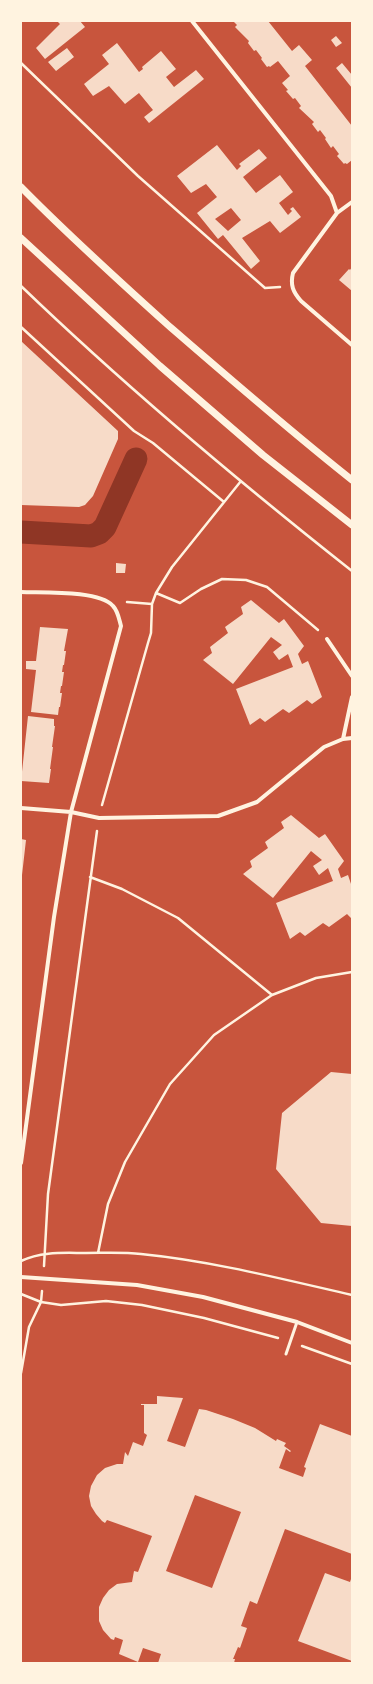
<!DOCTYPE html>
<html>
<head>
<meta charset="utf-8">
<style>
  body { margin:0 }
  #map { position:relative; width:373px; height:1684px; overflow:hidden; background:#c8553d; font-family:"Varela Round",sans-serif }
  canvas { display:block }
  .frame { position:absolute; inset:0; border:22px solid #fff3e0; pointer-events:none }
</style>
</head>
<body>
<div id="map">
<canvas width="373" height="1684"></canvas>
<div class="frame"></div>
</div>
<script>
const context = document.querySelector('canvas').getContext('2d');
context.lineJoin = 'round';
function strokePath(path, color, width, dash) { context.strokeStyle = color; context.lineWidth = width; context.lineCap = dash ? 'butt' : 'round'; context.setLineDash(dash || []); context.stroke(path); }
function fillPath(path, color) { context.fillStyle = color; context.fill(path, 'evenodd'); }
strokePath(new Path2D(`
  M21,532L91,536L99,533L105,527L136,459`), '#8f3625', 23);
fillPath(new Path2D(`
  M57,21H80L85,27L45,59L36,48L60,24Z
  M233,21H268L292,51L299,45L312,60L305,66L352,126V160L347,164L345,163L344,164L337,156L339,154L333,146L331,148L325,139L326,138L320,130L318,132L312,124L314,122L299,108L301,106L295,98L293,99L286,91L288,90L282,83L290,76L278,61L270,67L269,66L267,67L261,59L262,58L256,50L254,51L248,43L249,41L235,27L237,25Z
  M336,36L342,43L336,47L331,40Z
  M117,43L139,72L143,69L142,67L161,51L176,69L166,77L174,87L196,70L204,79L149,123L144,117L153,110L139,93L125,104L109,86L93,96L84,84L109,64L102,55Z
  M67,48L74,57L56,71L48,62Z
  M342,63L352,75V88L336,68Z
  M217,145L237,170L241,166L239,164L259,149L267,158L243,177L256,193L280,175L293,192L279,203L288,215L292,211L290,209L293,207L301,217L280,233L270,221L242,238L260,261L251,269L223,235L218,239L197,213L217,197L206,184L191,193L177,176ZM231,208L241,220L228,231L215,219Z
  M352,267V291L339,280L349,269L350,270Z
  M21,341L118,431V439L93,496L85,505L79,507L21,505Z
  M116,563L126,564L125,573H116Z
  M251,600L279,623L284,619L304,646L298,654L302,664L308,661L322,697L312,704L307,700L289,713L283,709L265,722L260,718L250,725L236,689L293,667L288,654L279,660L273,652L282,645L271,637L233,684L203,660L212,653L210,647L228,633L225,627L243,614L241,607Z
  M40,627L68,629L64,651H66L64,665H63L62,672H64L62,686H61L60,693H62L60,707H59L58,715L31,712L36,670L26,669V661H36Z
  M28,716L54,719V726H55L52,747H53L50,769H51L49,783L21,781Z
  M291,815L319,838L325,834L344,861L338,869L341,878L348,875L352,887V919L347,914L329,927L323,923L305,936L300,932L290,939L276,903L333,881L328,868L319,875L313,866L322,860L311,851L273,898L243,874L252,867L250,861L268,848L265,842L284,828L281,822Z
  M21,839L26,840L22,875H21Z
  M331,1072L352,1074V1226L321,1223L276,1169L282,1113Z
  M157,1396L183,1398L167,1441L185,1447L199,1409L206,1410L233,1419L255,1428L276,1441L277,1439L286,1443L284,1446L291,1451L290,1452L286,1449L279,1468L303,1477L306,1468L304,1467L320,1424L352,1436V1554L285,1529L257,1604L250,1601L241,1626L247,1628L240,1648L238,1647L233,1659H235L234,1663H158L161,1654L143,1648L138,1662L119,1654L123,1640L115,1637L114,1640L111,1639L103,1630L99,1621V1607L103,1598L109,1590L117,1584L132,1582L134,1571L138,1572L152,1536L107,1520L105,1523L102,1521L96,1514L91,1506L89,1496L91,1486L97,1475L105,1468L117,1464H123L125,1452L128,1456L133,1442L143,1446L147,1435L144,1433V1405H141V1404H157ZM195,1495L241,1512L212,1588L166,1571Z
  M325,1573L350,1582L352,1576V1661L298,1641Z`), '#f7dbc8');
strokePath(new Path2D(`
  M21,63L138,176L265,288L280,287
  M21,286C126,387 238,481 352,571
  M21,327L134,431L153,443L224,502
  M156,593L180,603L201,589L222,579L246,580L267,587L318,630
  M127,602L152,604
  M102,805L148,643L151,633L152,604L156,593L172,567L241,481
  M90,877L122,889L178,918L272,995L316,978L352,972
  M98,1253L108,1204L125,1162L170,1084L214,1035L272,995
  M21,1261C42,1251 64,1253 86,1253C105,1253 123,1252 141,1254C212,1261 282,1279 352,1295
  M44,1266L48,1194L97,831
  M21,1294L41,1302L61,1305L106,1301L142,1305L204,1318L278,1338
  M302,1346L352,1364
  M21,1373L29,1327L41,1302L42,1291`), '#fff3e0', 2.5);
strokePath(new Path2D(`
  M286,1354L297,1322`), '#fff3e0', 3);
strokePath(new Path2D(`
  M192,21L331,196L337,213
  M352,202L337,213L293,273C290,285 293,292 301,301L352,345
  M21,592C43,593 99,590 113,606C118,611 119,619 121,626L71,812L54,917L21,1163
  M327,639L352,676
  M352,697L343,739L352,738
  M21,808L71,812L99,818L218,816L257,802L324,747L343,739
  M21,1277L137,1285L203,1297L297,1322L352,1343`), '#fff3e0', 4);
strokePath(new Path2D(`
  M21,187C68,235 119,281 169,326C229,378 290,431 352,480
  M21,238L160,366L263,455L352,525`), '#fff3e0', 7);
</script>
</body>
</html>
